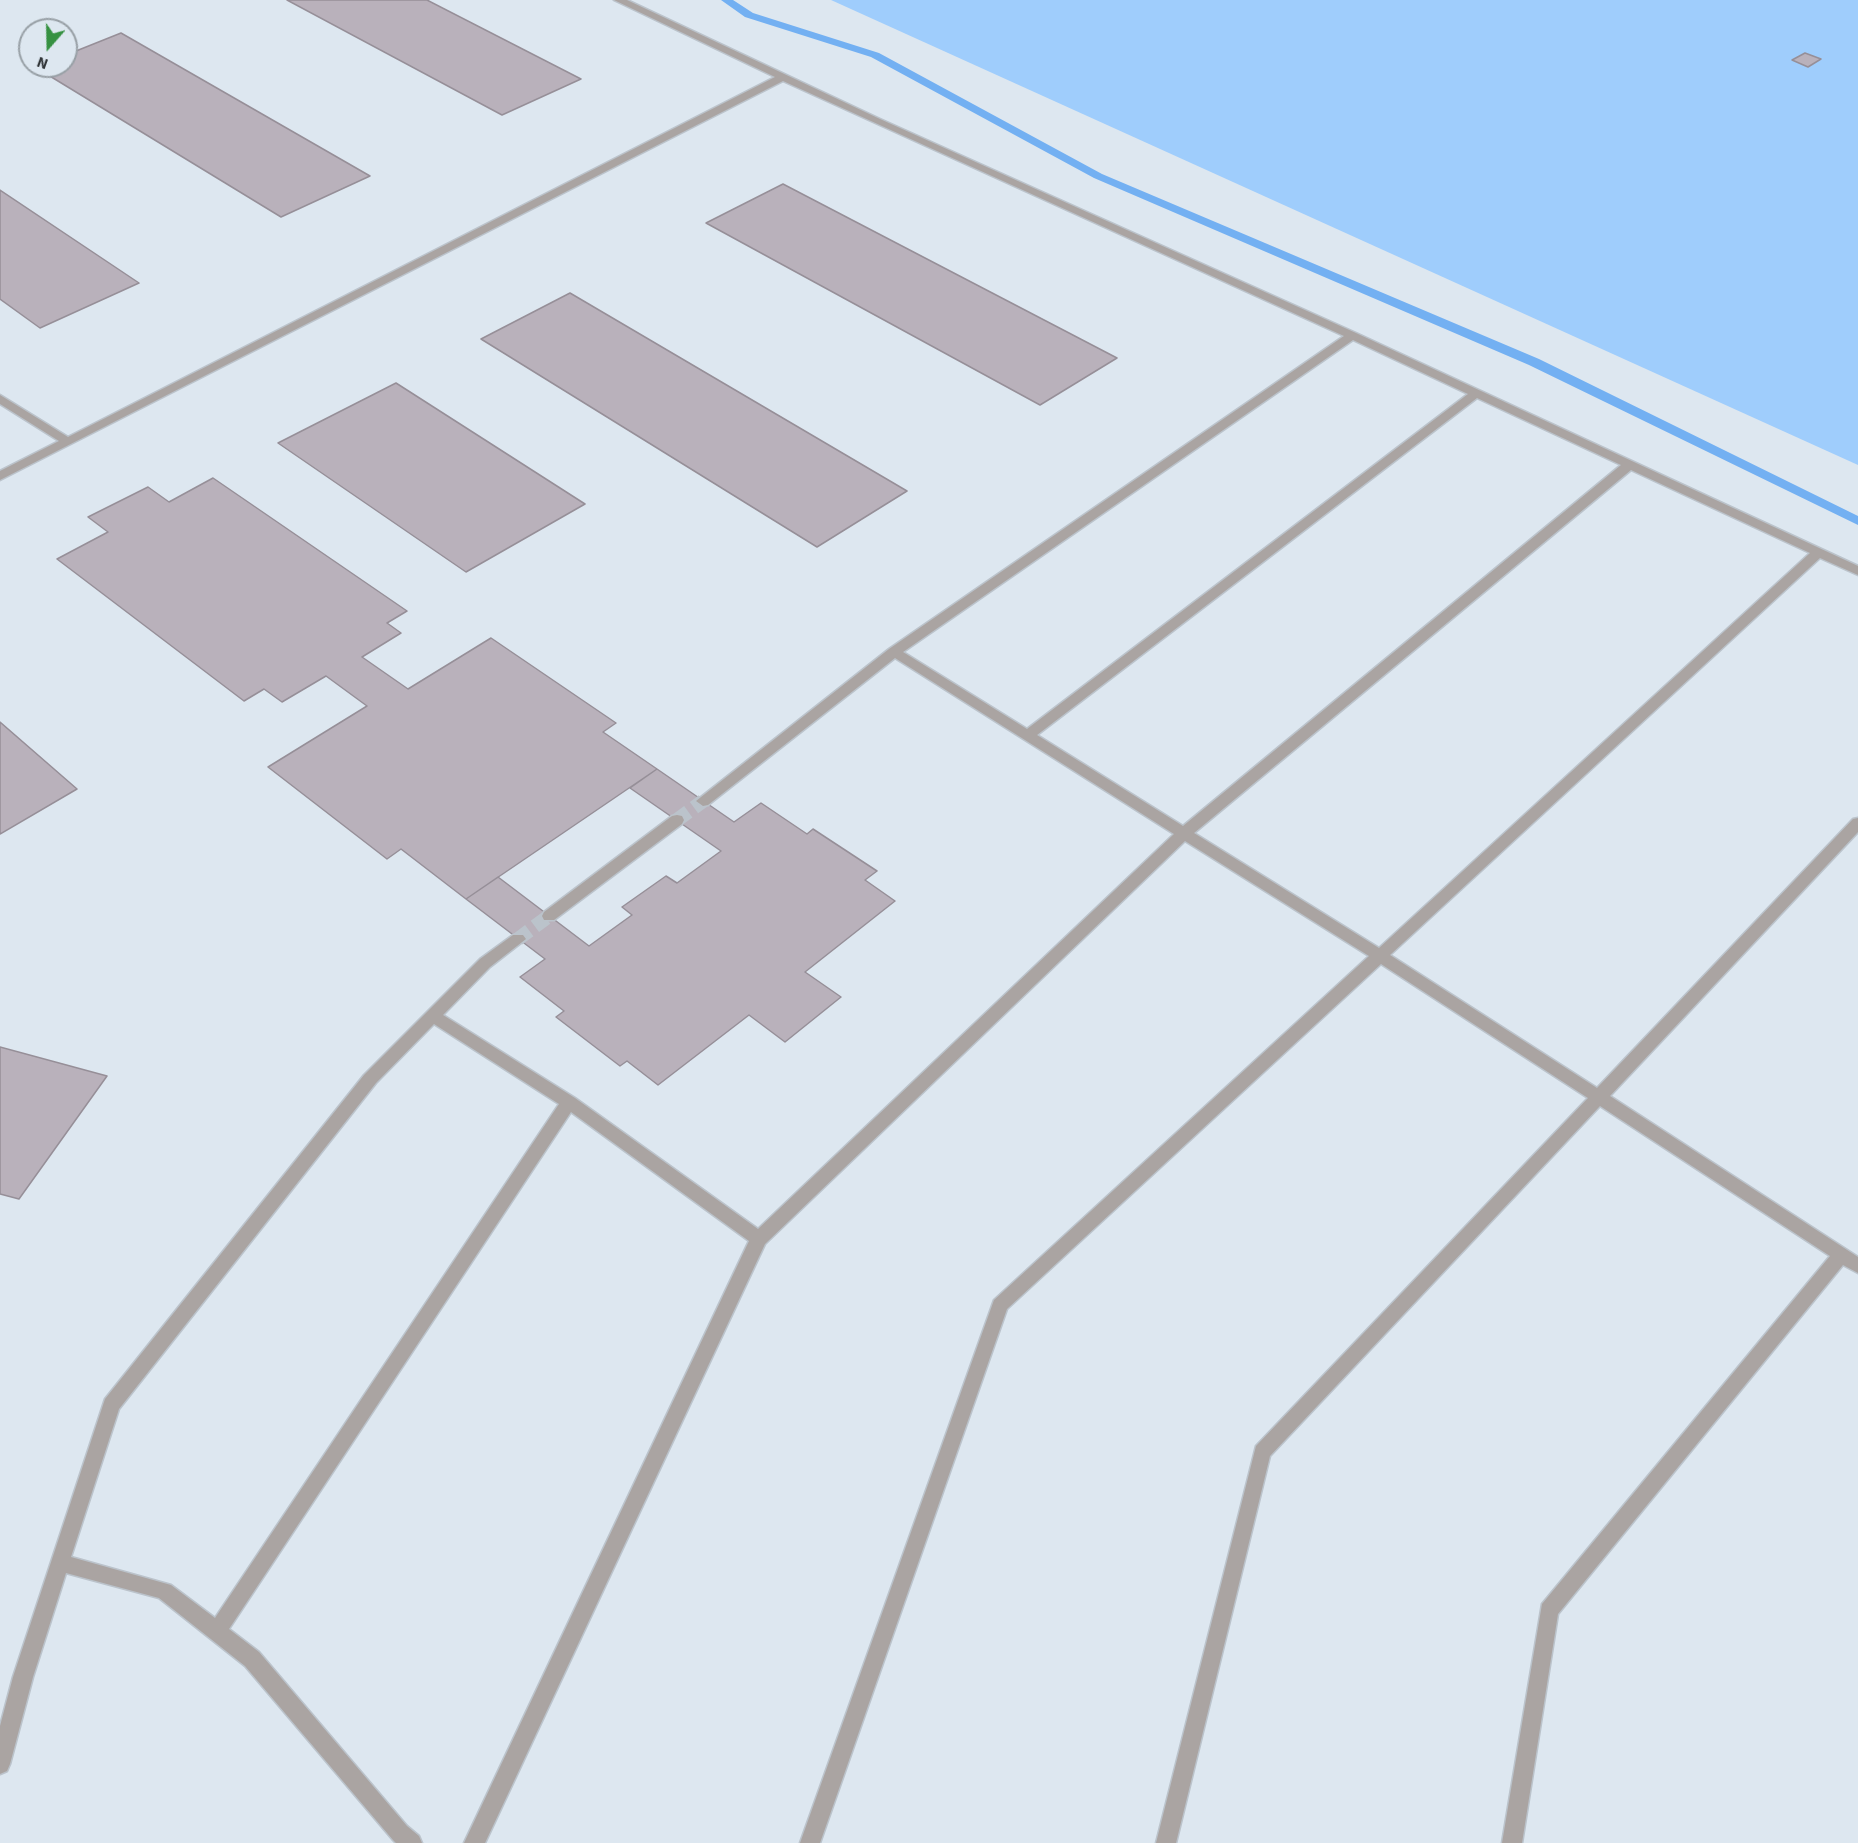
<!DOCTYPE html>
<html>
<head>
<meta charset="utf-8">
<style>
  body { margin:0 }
  #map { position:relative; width:1858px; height:1843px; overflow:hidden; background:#dde7f0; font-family:"Source Sans 3",sans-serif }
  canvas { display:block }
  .north { position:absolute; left:18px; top:18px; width:60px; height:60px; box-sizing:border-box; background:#dde7f0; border:2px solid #98a0a6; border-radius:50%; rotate:200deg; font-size:16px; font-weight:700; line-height:24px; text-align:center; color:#313538 }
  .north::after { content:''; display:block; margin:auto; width:21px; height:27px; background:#369142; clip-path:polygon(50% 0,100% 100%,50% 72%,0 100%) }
</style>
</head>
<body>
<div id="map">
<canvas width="1858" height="1843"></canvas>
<div class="north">N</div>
</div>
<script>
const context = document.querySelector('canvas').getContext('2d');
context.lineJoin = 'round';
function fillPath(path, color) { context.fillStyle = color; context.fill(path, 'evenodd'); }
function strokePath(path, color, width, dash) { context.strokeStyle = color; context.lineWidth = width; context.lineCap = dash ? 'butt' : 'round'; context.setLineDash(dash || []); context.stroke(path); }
fillPath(new Path2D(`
  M831,0H1858V465Z`), '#9fcdfc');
fillPath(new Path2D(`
  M721,0H733L753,13L879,53L1102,174L1539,359L1858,516V525L1529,365L1094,178L871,57L745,17Z`), '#73b0f2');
const building = new Path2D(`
  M287,0H427L581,79L502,115Z
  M121,33L370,176L281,217L35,67L66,66V55Z
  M1805,53L1821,59L1808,67L1792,60Z
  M783,184L1117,358L1040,405L706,223Z
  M0,190L139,283L40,328L0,299Z
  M570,293L907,491L817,547L481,339Z
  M396,383L585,504L466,572L278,443Z
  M213,478L407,611L387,623L401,633L362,657L408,689L491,638L616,723L603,732L657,769L466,899L401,849L387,859L268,767L367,706L326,676L282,702L264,689L244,701L57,559L108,532L88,517L148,487L169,502Z
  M0,722L77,789L0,834Z
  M657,769L734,822L761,803L807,834L813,829L877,871L865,880L895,901L805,972L841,997L785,1042L749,1015L658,1085L627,1061L620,1066L556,1017L564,1011L520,977L545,959L466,899L498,877L589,946L632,915L622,907L666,876L677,883L721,851L630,788Z
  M0,1047L107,1076L19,1199L0,1194Z`);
fillPath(building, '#b9b1bb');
strokePath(building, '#968f98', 1.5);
strokePath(new Path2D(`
  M677,820L703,801
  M518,939L549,916`), '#bbc3cb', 14, [14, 7]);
const minor = new Path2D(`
  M614,0H627L880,119L1356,333L1858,566V575L1820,558L1390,955L1597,1088L1853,819L1858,818V832L1610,1096L1858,1257V1273L1843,1265L1558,1614L1522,1843H1502L1542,1604L1830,1256L1600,1106L1270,1456L1176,1843H1156L1256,1446L1588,1098L1381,964L1007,1309L820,1843H800L994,1300L1369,956L1185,841L765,1244L485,1843H464L749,1241L571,1112L229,1629L259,1652L407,1826L419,1836L422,1843H396L393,1840L245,1666L159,1598L66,1573L33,1677L10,1764L7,1771L0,1774V1726L13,1677L105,1399L364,1075L480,959L513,935H523L526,939L490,967L443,1015L575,1098L758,1229L1174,834L895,658L708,805L703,806L696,801L889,649L1344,336L783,81L0,480V471L59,441L0,404V395L68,437L775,77ZM1353,340L1468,394L1027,729L903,652ZM1477,398L1621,465L1183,826L1037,735ZM1631,470L1810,553L1379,948L1194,833ZM434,1024L559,1104L215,1618L171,1585L71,1557L119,1409L376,1083Z
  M677,815L682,816L684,820L682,824L554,920H544L542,916L544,912L672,816Z`);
strokePath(minor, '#bbc3cb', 3);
fillPath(minor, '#aaa4a2');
</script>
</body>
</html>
